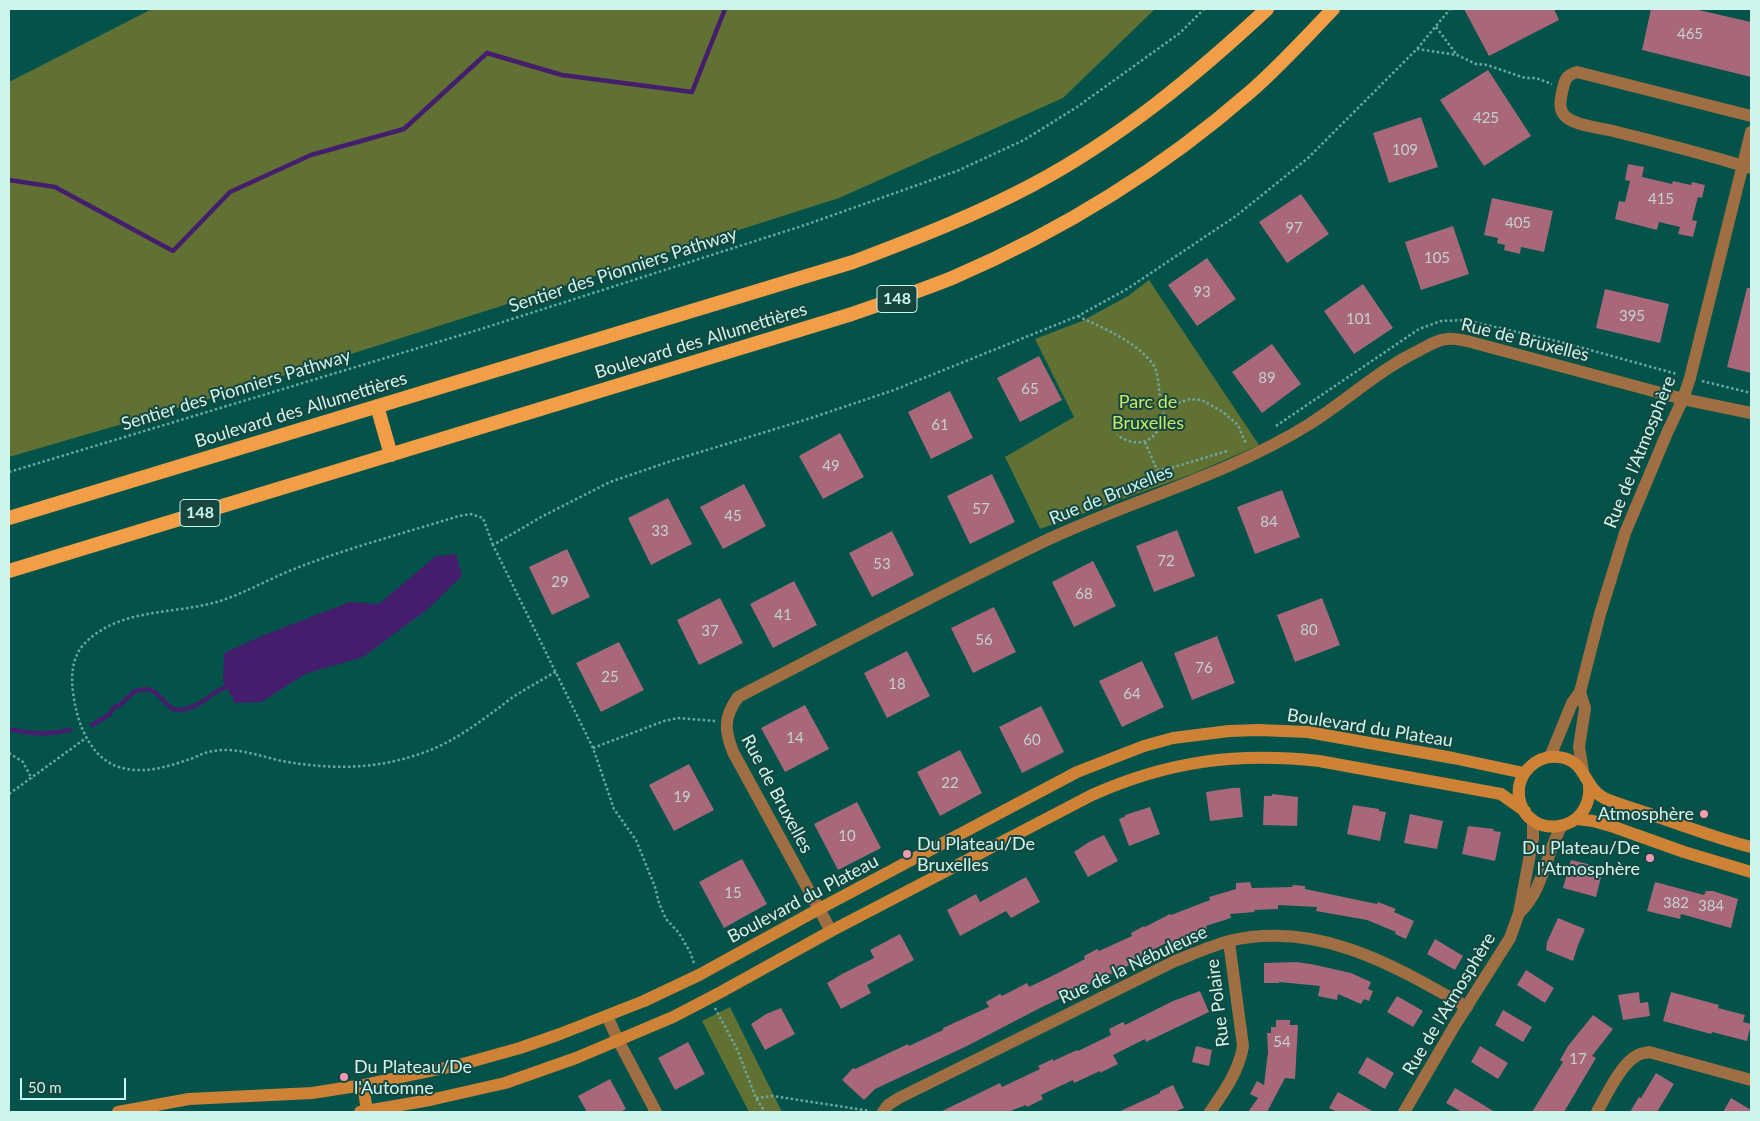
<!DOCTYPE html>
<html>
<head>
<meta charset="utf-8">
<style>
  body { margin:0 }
  #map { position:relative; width:1760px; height:1121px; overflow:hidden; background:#03534a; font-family:Lato,sans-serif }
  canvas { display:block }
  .frame { position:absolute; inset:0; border:10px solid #ccf5ed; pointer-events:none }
  .scale { position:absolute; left:20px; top:1078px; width:106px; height:22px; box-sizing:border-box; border:2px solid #ccf5ed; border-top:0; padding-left:6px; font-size:15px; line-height:18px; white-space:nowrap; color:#ccf5ed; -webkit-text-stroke:4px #16463f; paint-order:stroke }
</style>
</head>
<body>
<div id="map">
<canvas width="1760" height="1121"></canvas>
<div class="frame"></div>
<div class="scale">50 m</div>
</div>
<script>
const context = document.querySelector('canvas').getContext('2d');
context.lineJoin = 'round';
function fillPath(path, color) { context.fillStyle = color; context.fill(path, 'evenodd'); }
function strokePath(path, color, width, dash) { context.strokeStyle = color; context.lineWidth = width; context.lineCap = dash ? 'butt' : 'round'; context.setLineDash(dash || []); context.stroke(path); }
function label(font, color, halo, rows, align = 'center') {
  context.font = font + ' Lato,sans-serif'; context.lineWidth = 4; context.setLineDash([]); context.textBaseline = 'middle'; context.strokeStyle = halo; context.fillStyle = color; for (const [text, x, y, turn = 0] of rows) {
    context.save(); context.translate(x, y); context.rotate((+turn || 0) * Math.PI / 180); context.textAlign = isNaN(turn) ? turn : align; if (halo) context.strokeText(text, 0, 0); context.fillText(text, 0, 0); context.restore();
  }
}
fillPath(new Path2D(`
  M152,9H1155L1063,98L839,198L229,393L9,457V82Z
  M1149,280L1259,445L1195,473L1040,529L1005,457L1074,417L1035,339L1082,321L1128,296Z
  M730,1007L782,1112H749L702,1021Z`), '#617133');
fillPath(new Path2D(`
  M456,554L462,576L428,609L363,657L305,674L262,702L235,703L223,681L224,653L259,637L350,602L379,604L436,556Z`), '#441e6d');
strokePath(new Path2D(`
  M9,180L55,187L173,251L230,192L311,155L404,129L487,53L562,75L692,92L725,9
  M92,725L110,714L113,708L120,705L135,691L148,689L155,692L172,709L184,710L201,703L214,693L226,687
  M9,729C30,734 49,735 70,730`), '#441e6d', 4.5);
fillPath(new Path2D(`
  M1464,9H1554L1559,20L1489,56Z
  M1651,9H1694L1751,22V77L1642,50Z
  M1488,70L1531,136L1484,166L1440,100Z
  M1421,117L1438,167L1389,183L1373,133Z
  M1628,164L1644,167L1642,177L1672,184L1673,181L1691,185L1692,182L1705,185L1702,198L1698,197L1692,220L1697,221L1693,237L1678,234L1680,227L1659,222L1657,230L1615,219L1619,201L1625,202L1630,181L1625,180Z
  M1301,194L1329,234L1287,263L1259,222Z
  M1492,198L1553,211L1544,252L1521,247L1520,254L1504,250L1505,245L1497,243L1498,238L1484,235Z
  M1453,226L1469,274L1421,290L1405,242Z
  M1207,258L1236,299L1197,326L1168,285Z
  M1363,284L1393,328L1354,354L1324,311Z
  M1747,288H1751V373L1727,367Z
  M1605,289L1669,304L1660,343L1596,328Z
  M1272,344L1301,384L1262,413L1232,372Z
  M1039,356L1062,400L1020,422L997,378Z
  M950,391L973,438L931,459L908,412Z
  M840,433L864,477L823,499L799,456Z
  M992,474L1015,522L970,544L947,496Z
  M744,484L766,526L723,549L700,507Z
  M1282,490L1300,537L1255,554L1237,507Z
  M668,498L692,544L651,565L628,518Z
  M1177,530L1195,576L1154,592L1136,546Z
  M892,531L914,575L872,597L849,553Z
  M567,549L590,597L552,615L529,567Z
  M1093,561L1116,606L1074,627L1052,582Z
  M794,581L817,625L773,648L750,604Z
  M720,598L743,643L699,665L677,620Z
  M1322,598L1340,645L1295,662L1277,615Z
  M994,607L1016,652L973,673L951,628Z
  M1217,636L1235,683L1192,700L1174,653Z
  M619,642L644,690L601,712L576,663Z
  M907,651L930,696L887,718L864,673Z
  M1142,661L1164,707L1122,727L1099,681Z
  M805,705L829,749L785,772L761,728Z
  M1041,706L1064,752L1022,773L999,727Z
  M960,750L982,793L940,816L917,772Z
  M689,764L714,810L674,831L649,785Z
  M1232,788H1240L1243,817L1210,821L1206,792Z
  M1272,794L1298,797L1297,826L1263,825L1264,796H1272Z
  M857,802L881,848L838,870L814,824Z
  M1353,805L1379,809V811L1386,812L1380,841L1347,834Z
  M1150,807L1160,834L1129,846L1119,819L1126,816L1125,815Z
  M1410,814L1443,821L1437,849L1404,843Z
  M1468,826L1494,829L1493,831L1501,832L1495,861L1462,854Z
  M1104,835L1118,861L1088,877L1074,852L1089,842Z
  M742,859L767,904L724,928L699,882Z
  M1571,860L1596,866V867L1603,869L1596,897L1563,888Z
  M1026,877L1040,902L1011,918L1006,911L960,936L947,910L976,894L980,902Z
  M1250,882L1252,888L1292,887L1293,885L1305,886V889L1377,904L1378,902L1396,909L1394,912L1414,921L1406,939L1395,934L1396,932L1367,920L1316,911L1317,907L1278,905V909L1254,910L1255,912L1230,914L1231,918L1206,926L1207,929L1170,946L1168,942L1135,959L1136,962L1040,1008L967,1046L875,1089L864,1100L842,1080L853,1068L855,1069L908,1044L909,1046L943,1030V1028L989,1007L986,1002L1000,994L1002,996L1027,983L1029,987L1052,976L1085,959L1084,956L1097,949L1099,951L1132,936L1131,933L1144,926L1145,927L1170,914L1171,915L1210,900L1209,897L1236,889V883Z
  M1655,882L1704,895L1706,891H1713L1738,899L1731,928L1681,914L1680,919L1647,911Z
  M1558,918L1585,929L1578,945L1573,961L1546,950L1547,942Z
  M900,934L914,960L867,985L871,993L841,1009L827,983L842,974L874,958L870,950Z
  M1435,939L1463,956L1455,970L1427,954Z
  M1296,962L1311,964L1351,973L1371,982L1368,989L1373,991L1369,1001L1364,999L1361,1004L1338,994L1337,1000L1318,996L1320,986L1279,982V983H1264V963Z
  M1526,970L1554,988L1545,1003L1517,985Z
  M1200,991L1209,1012L1146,1042L1145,1039L1113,1055L1118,1064L1100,1073V1071L1074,1083L1073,1080L1041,1095L1043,1099L1027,1107L1026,1105L1008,1112H940L1000,1083L1002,1087L1040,1069L1038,1066L1053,1059V1061L1077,1050L1078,1051L1111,1035L1109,1029L1123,1022L1125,1025L1173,1001Z
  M1639,992L1640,1003L1648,1002L1650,1016L1623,1020L1618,995Z
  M1671,992L1719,1005L1718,1008L1745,1015L1743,1022L1751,1024L1747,1041L1712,1032L1711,1034L1663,1021Z
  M1397,996L1423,1011L1413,1027L1387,1012Z
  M781,1008L795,1034L765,1050L751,1024L766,1014Z
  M1503,1010L1532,1027L1523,1042L1495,1025Z
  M1593,1015L1613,1029L1592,1056L1596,1058L1564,1112H1532L1563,1062L1560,1060L1568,1046Z
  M1276,1020H1290V1025H1298L1295,1079L1285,1078L1267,1112H1248L1258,1098L1250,1094L1257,1081L1264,1085L1268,1052L1267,1033H1271V1027H1276Z
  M688,1042L705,1074L675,1090L658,1058Z
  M1196,1046L1212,1050L1209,1066L1192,1062Z
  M1480,1046L1508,1063L1498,1079L1471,1062Z
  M1367,1057L1394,1073L1385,1089L1358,1073Z
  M1656,1073L1674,1084L1657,1112H1630L1639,1097L1641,1098Z
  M610,1079L626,1109L620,1112H587L578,1096Z
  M1173,1085L1184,1108L1174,1112H1118L1160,1093V1091Z
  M1455,1088L1495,1112H1462L1446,1103Z
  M1338,1092L1374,1112H1337L1329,1108Z
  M1731,1098L1751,1110V1112H1723Z`), '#a9677a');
strokePath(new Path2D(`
  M1436,27L1457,55
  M1417,49L1457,55L1476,64L1487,65L1525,78H1536L1552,84
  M1078,316C1104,329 1134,340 1152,363C1159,372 1158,385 1160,396C1161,401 1164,405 1164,410C1162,438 1141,452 1117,435
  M1702,381L1751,393
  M1164,408L1190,399L1202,400L1223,412L1238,425L1246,444
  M1276,426L1419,329L1441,321L1465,320L1561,342L1677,374
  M1145,442L1157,470L1160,480
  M1157,470L1171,468L1227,451
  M9,472L481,329L805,225L957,171L1024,140L1077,107L1180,33L1204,9
  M493,545L483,518L471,514L459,516C404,533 348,548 294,569C269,579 245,593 220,601C175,615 122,607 86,642C68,659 71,687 76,709C81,732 95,760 119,767C144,775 170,766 193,758C200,755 206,752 213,751C237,747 259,756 282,761C326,769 370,770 413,756C452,745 481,721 513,697C527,688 542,680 557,671
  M593,748L664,721L678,718L715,721
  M9,753L23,762L32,779
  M9,794L86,738
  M694,963L690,952L679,933L666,919L659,903L655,887L636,840L614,809L593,748L493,545L543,516L610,482L671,461L811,418L894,390L1078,316L1127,289L1236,216L1308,158L1417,49L1450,9
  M715,1008L737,1049L756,1098L765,1112
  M756,1098L773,1096L870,1111`), '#6ca89f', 2.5, [2.5, 2.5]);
strokePath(new Path2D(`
  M1751,116L1577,72C1567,75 1565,79 1563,88C1561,98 1557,109 1566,117C1576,126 1603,128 1617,132C1662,143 1707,155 1751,168
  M1580,692L1585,708L1579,747L1583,771
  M1550,757L1572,703L1580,692L1600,614L1625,533L1667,433L1683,399L1690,378L1751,132
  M831,931L733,752C724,729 724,717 738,697C841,644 944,589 1049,539C1135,499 1227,475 1308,425C1346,401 1380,369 1420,350C1429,345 1437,340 1447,339C1453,338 1461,340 1467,341L1683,399L1751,413
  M607,1016L618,1040L656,1112
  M883,1112L888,1105L899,1098L1175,961C1193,954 1211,946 1229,941C1318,920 1393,965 1467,1007
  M1210,1112C1224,1092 1239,1071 1243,1046L1229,942
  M1597,1112C1606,1096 1621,1063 1638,1055C1641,1053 1646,1053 1649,1052L1751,1080`), '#9f6e42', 12);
strokePath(new Path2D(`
  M1519,913C1543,891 1546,854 1561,827
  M1404,1112L1455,1025L1510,938L1519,913L1533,838V820`), '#9f6e42', 12);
strokePath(new Path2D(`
  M1589,784C1594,834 1526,842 1519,797C1516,774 1536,755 1558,757C1586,759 1583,787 1604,798C1617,804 1633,808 1647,813C1681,825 1716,838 1751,847
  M1577,819L1593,821L1614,827L1684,852L1751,872
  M363,1085L367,1111
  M118,1112L189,1099L312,1093L363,1085L459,1065L520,1048L560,1034L644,1001L699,975L819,909L1077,772L1144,746L1173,738L1229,731L1258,730L1308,732L1453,758L1524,773
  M360,1112L430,1100L505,1083L576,1058L673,1017L721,992L831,931L1092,795C1168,761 1237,752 1319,761L1501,794L1525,811`), '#ce8236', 12);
strokePath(new Path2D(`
  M377,406L391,455
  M9,518L853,262C914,239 976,215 1034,184C1120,138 1196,75 1267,9
  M9,571L852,314C886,302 920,291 952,278C1059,232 1162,169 1250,92C1280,66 1306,37 1333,9`), '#f29e47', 14);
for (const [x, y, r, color] of [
  [1704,814,5,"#f19ab2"],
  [907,854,5,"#f19ab2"],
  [1650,858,5,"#f19ab2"],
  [344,1077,5,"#f19ab2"]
]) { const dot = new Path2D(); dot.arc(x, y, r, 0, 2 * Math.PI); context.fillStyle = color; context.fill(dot); strokePath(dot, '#16463f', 2); }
label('15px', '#c3d2d0', null, [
  ["465",1690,34],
  ["425",1486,118],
  ["109",1405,150],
  ["415",1661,199],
  ["405",1518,223],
  ["97",1294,228],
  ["105",1437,258],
  ["93",1202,292],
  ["395",1632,316],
  ["101",1359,319],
  ["89",1267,378],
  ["65",1030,389],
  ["61",940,425],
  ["49",831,466],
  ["57",981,509],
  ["45",733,516],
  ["84",1269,522],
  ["33",660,531],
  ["72",1166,561],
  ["53",882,564],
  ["29",560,582],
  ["68",1084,594],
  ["41",783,615],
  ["80",1309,630],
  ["37",710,631],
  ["56",984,640],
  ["76",1204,668],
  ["25",610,677],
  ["18",897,684],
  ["64",1132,694],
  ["14",795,738],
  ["60",1032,740],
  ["22",950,783],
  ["19",682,797],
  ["10",847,836],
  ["15",733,893],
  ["382",1676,903],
  ["384",1711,906],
  ["54",1282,1042],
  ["17",1578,1059]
]);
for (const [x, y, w] of [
  [897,299,40],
  [200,513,40]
]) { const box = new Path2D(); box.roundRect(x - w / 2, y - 13.5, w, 27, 4); context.fillStyle = '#16463f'; context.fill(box); strokePath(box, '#ccf5ed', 1); }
label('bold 16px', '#ccf5ed', null, [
  ["148",897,299],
  ["148",200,513]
]);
label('18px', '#ccf5ed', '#16463f', [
  ["Sentier des Pionniers Pathway",623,270,-18],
  ["Rue de Bruxelles",1525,340,14],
  ["Boulevard des Allumettières",701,341,-17],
  ["Sentier des Pionniers Pathway",236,390,-17],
  ["Boulevard des Allumettières",301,410,-17],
  ["Rue de l'Atmosphère",1640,452,-68],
  ["Rue de Bruxelles",1111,495,-22],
  ["Boulevard du Plateau",1370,728,9],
  ["Rue de Bruxelles",777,794,62],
  ["Boulevard du Plateau",803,899,-28],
  ["Rue de la Nébuleuse",1133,965,-25],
  ["Rue Polaire",1218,1003,-97],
  ["Rue de l'Atmosphère",1449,1004,-59]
]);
label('18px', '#c9ea68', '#16463f', [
  ["Parc de",1148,402],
  ["Bruxelles",1148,423]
]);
label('18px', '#ccf5ed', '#16463f', [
  ["Atmosphère",1694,814],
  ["Du Plateau/De",917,844,"left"],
  ["Bruxelles",917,865,"left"],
  ["Du Plateau/De",1640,848],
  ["l'Atmosphère",1640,869],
  ["Du Plateau/De",354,1067,"left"],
  ["l'Automne",354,1088,"left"]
], 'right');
</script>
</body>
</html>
